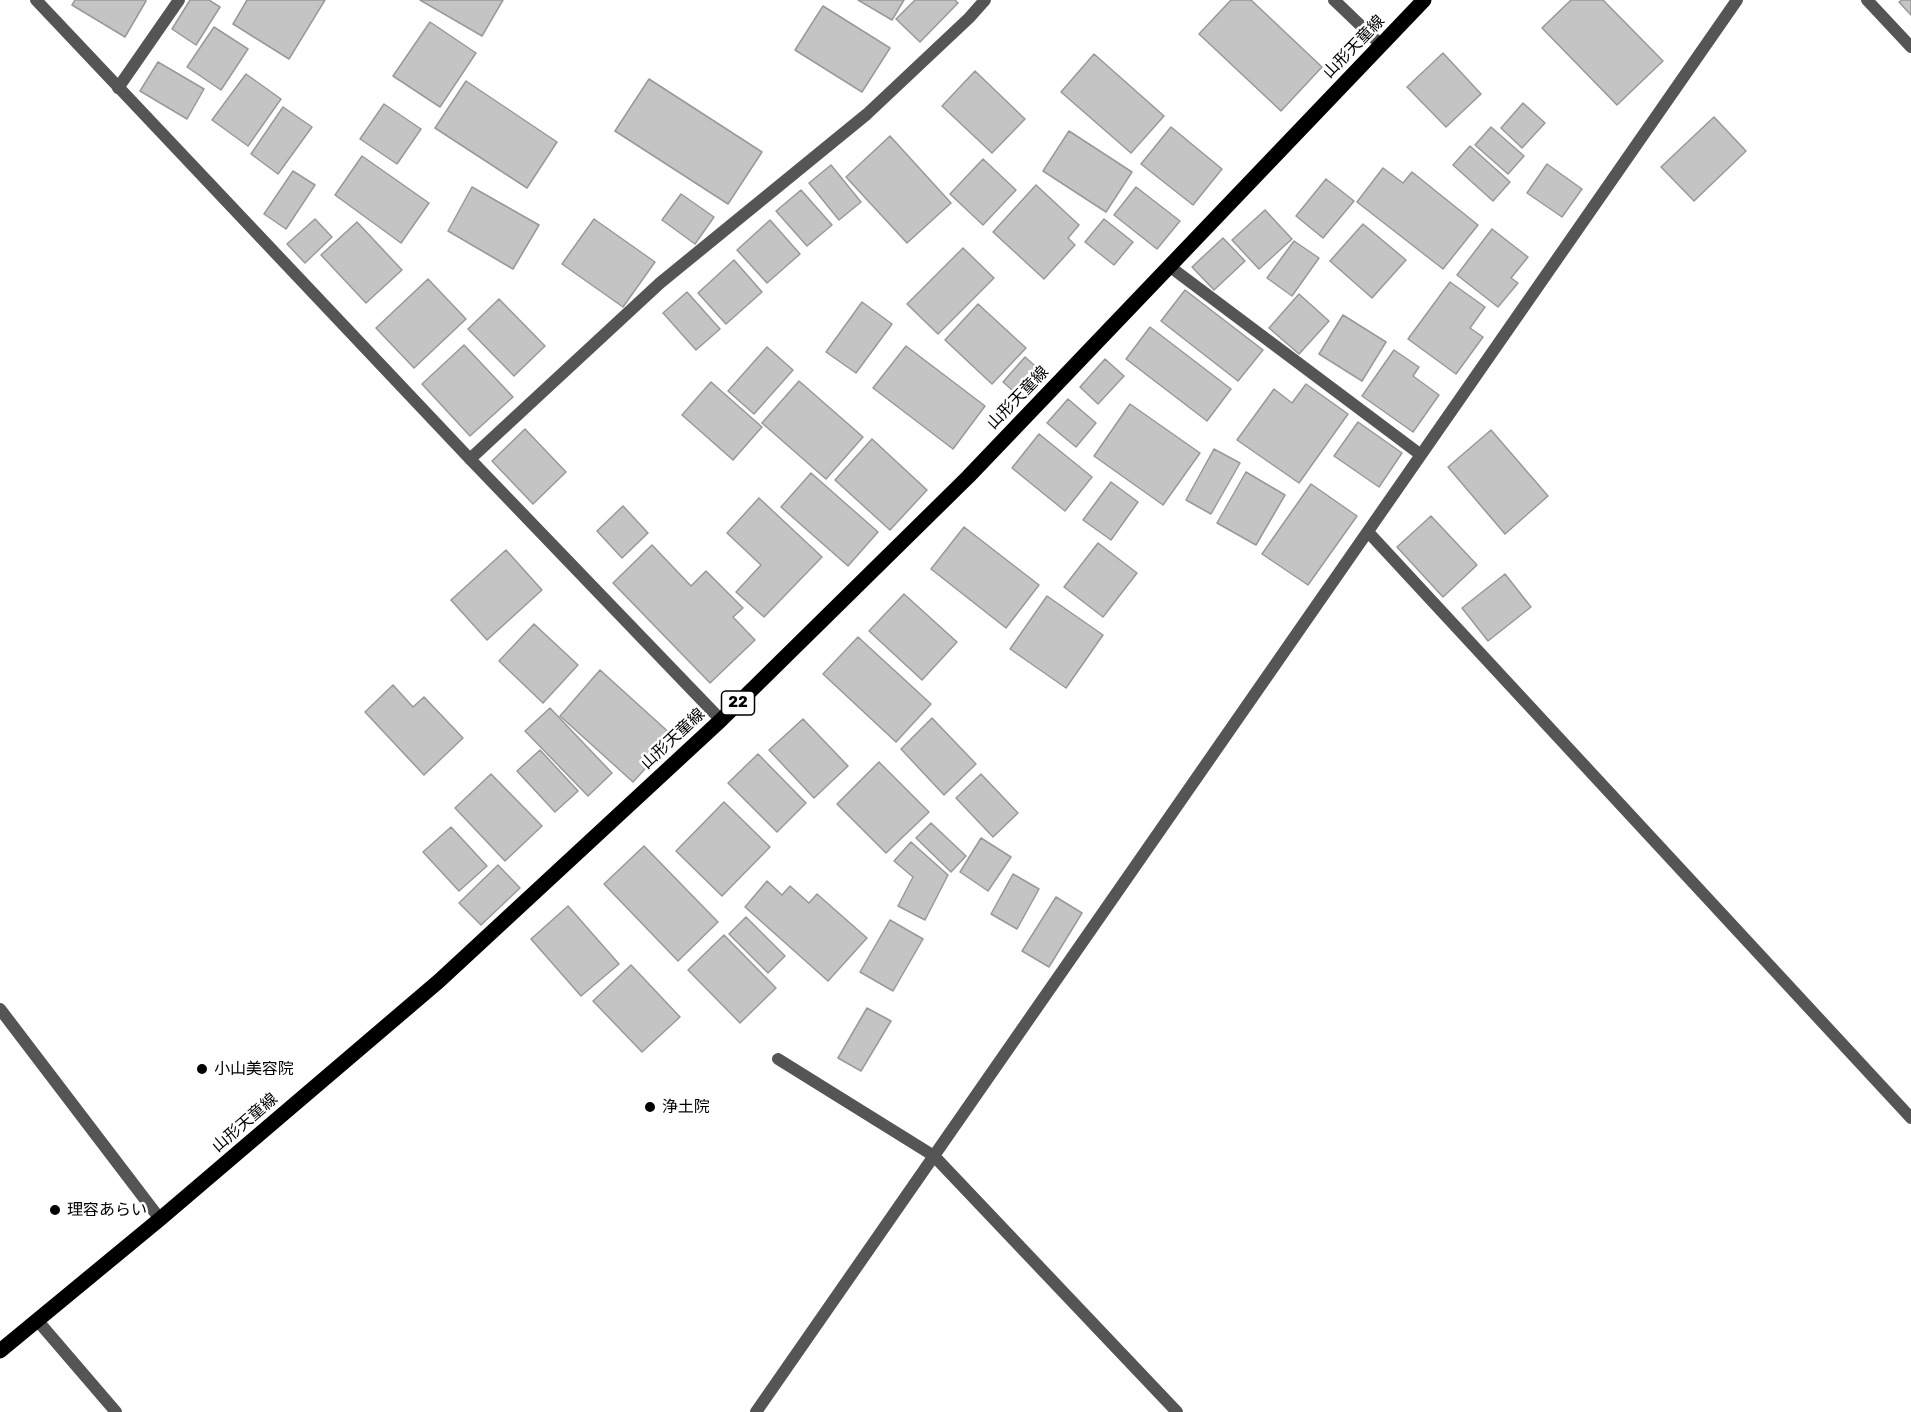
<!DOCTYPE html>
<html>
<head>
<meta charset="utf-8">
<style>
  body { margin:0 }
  canvas { display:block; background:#fff }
</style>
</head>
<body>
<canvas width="1911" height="1412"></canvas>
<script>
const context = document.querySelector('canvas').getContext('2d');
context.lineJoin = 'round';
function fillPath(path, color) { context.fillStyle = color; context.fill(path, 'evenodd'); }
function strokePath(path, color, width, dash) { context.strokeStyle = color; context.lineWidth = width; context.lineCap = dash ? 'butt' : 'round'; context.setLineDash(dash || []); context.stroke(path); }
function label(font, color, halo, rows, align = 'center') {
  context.font = font + ' Rubik,"Noto Sans JP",sans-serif'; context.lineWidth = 5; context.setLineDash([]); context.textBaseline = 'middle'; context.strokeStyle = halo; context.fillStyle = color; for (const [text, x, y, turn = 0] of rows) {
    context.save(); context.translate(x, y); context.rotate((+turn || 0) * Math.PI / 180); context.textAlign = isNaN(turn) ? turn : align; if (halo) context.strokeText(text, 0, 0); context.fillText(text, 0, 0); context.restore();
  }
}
const building = new Path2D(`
  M75,0H145L146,1L125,37L72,5Z
  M190,0H209L220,7L196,45L172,29Z
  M247,0H325L289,59L233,24Z
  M420,0H503L482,36Z
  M858,0H904L892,20Z
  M915,0H955L958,3L920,42L896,19Z
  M1231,0H1251L1322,67L1281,111L1199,34Z
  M1571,0H1603L1663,61L1617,105L1542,28Z
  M1902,0H1911V15L1899,2Z
  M823,6L890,48L862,92L795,50Z
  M430,22L476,53L440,107L393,76Z
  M214,27L248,49L221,90L187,67Z
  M1443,53L1481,94L1446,127L1407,87Z
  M1094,54L1164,116L1131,153L1061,92Z
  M158,62L204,89L187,119L140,91Z
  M975,71L1025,119L992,153L942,106Z
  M246,74L281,99L248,146L212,120Z
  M649,79L762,152L728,204L615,131Z
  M466,81L557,142L527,188L435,128Z
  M1523,103L1545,123L1522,148L1501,128Z
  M384,104L421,129L397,164L360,139Z
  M283,107L312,127L278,174L251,154Z
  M1714,117L1746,151L1694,201L1661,167Z
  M1171,127L1222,169L1193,205L1141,164Z
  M1491,127L1524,156L1508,174L1475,145Z
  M1069,131L1132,172L1106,212L1043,171Z
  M890,136L951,203L907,243L846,177Z
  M1470,146L1510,182L1493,201L1453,165Z
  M362,156L429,203L401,243L335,195Z
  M983,159L1016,190L983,225L950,194Z
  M1547,164L1582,189L1562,217L1527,193Z
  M831,165L861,202L839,220L809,183Z
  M1383,168L1403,183L1412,172L1478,225L1443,269L1357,202Z
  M293,171L315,185L286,229L264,214Z
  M1326,179L1354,201L1323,238L1296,216Z
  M1036,185L1079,225L1068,238L1075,245L1044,279L993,232Z
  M472,187L539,225L513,269L448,231Z
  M1136,187L1180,221L1157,249L1114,215Z
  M801,190L832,225L807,246L776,211Z
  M681,194L714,217L695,244L662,220Z
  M1265,210L1292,239L1259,269L1232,240Z
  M315,219L332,237L305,263L287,244Z
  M594,219L655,262L623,307L562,264Z
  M1104,219L1133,242L1114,265L1085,242Z
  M770,220L800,254L767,283L737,250Z
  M357,222L402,270L366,303L321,255Z
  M1363,224L1406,260L1372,298L1330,261Z
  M1492,229L1528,257L1511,278L1518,283L1498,307L1457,275Z
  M1223,238L1245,261L1214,290L1192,267Z
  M1294,241L1319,258L1292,296L1267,278Z
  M963,248L994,278L938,334L907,304Z
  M734,260L762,292L726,324L698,293Z
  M428,279L466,319L414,368L376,328Z
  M1450,282L1485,307L1470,328L1483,337L1456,374L1408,339Z
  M1185,290L1263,350L1238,381L1161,321Z
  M687,292L720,329L696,350L663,313Z
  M1299,294L1329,321L1299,354L1269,328Z
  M499,299L545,346L514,376L468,329Z
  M862,302L892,324L856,373L826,352Z
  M978,304L1026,348L992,384L945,340Z
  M1343,315L1386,342L1362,381L1319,354Z
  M1150,327L1231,389L1207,421L1126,359Z
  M464,345L513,397L470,436L422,384Z
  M906,346L985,406L953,449L873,388Z
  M767,347L793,370L754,414L728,391Z
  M1394,350L1419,367L1413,376L1439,395L1413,432L1362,396Z
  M1025,357L1042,372L1020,397L1003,382Z
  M1105,359L1124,376L1098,404L1080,387Z
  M799,381L863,437L826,479L762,423Z
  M711,382L762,427L733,460L682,415Z
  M1306,384L1348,414L1299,483L1237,440L1274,389L1292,403Z
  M1068,399L1096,423L1076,447L1047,423Z
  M1130,404L1200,453L1163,505L1094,456Z
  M1358,422L1402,453L1379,487L1334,456Z
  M525,429L566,472L533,504L492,461Z
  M1491,430L1548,496L1505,534L1448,467Z
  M1039,434L1092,477L1065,511L1012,468Z
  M872,439L927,490L890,530L835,480Z
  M1214,449L1240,463L1211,514L1186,500Z
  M1246,472L1285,495L1256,545L1217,523Z
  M811,473L878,532L848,566L781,507Z
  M1111,482L1138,502L1111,540L1083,520Z
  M1311,484L1357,516L1308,585L1262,554Z
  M759,498L822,557L764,617L736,592L761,565L727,533Z
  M623,506L648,533L622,558L597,531Z
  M1431,516L1477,565L1443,597L1397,547Z
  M964,527L1039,585L1006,628L931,569Z
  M1098,543L1137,573L1103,617L1064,587Z
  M652,545L691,586L706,571L743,608L733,617L755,640L710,683L613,583Z
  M506,550L542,590L487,640L451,600Z
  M1505,574L1531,607L1488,641L1462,608Z
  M904,594L957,642L922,680L869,631Z
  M1047,596L1103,635L1066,688L1010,649Z
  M534,624L578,665L543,703L499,661Z
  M858,637L931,704L896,742L823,674Z
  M600,670L674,737L633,782L560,716Z
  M393,685L413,707L424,697L463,738L424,775L365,712Z
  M550,708L612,773L588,796L525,731Z
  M932,718L976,764L944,795L901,749Z
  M803,719L848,766L814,798L769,750Z
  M540,750L578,791L555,812L517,771Z
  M758,754L806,803L777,832L728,783Z
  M879,762L929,812L886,853L837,804Z
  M491,774L542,826L505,861L455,808Z
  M981,774L1018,813L993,837L956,798Z
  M724,802L770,847L722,896L676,851Z
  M931,823L966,856L951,872L916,838Z
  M451,827L487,866L459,891L423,852Z
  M981,838L1011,857L988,891L960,872Z
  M911,842L948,875L925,920L898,906L913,877L894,861Z
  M644,846L718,922L678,961L604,884Z
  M498,865L520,888L481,925L459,903Z
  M1013,874L1039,889L1017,929L991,914Z
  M767,881L782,895L790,886L809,903L817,894L867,938L828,981L745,907Z
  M1056,897L1082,913L1049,967L1022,951Z
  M568,906L619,964L581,996L531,939Z
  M746,917L785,956L768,973L729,934Z
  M890,920L923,939L893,991L860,972Z
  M724,935L776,988L740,1023L688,970Z
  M631,965L680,1017L642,1052L593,1001Z
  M867,1008L891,1021L861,1071L838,1058Z`);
fillPath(building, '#c4c4c4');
strokePath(building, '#999', 1.5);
strokePath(new Path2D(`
  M1867,0L1911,47
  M1169,266L1421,455
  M1369,533L1911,1118
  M778,1059L934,1156L1177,1412
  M37,1320L116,1412
  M756,1412L1737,0`), '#555', 12);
strokePath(new Path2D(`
  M1334,0L1381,45
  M118,88L179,0
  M470,459L660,283L867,114L969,18L985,0
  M0,1009L160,1219`), '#555', 12);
strokePath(new Path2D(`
  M36,0L470,459L721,720`), '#555', 12);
strokePath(new Path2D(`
  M0,1351L160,1219L439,981L721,720L968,477L1424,0`), '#000', 15);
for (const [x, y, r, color] of [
  [202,1069,6,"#000"],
  [650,1107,6,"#000"],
  [55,1210,6,"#000"]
]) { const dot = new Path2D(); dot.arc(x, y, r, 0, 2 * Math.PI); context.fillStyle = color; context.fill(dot); strokePath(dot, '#fff', 2); }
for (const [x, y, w] of [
  [738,703,33]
]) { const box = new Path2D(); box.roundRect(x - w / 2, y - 12, w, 24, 4.5); context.fillStyle = '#fff'; context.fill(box); strokePath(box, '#000', 1.5); }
label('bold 15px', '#000', null, [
  ["22",738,703]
]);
label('16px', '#000', '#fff', [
  ["山形天童線",1354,47,-46],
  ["山形天童線",1018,398,-46],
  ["山形天童線",673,739,-43],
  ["山形天童線",245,1123,-41]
]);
label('16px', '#000', '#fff', [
  ["小山美容院",214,1069],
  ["浄土院",662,1107],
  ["理容あらい",67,1210]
], 'left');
</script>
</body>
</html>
